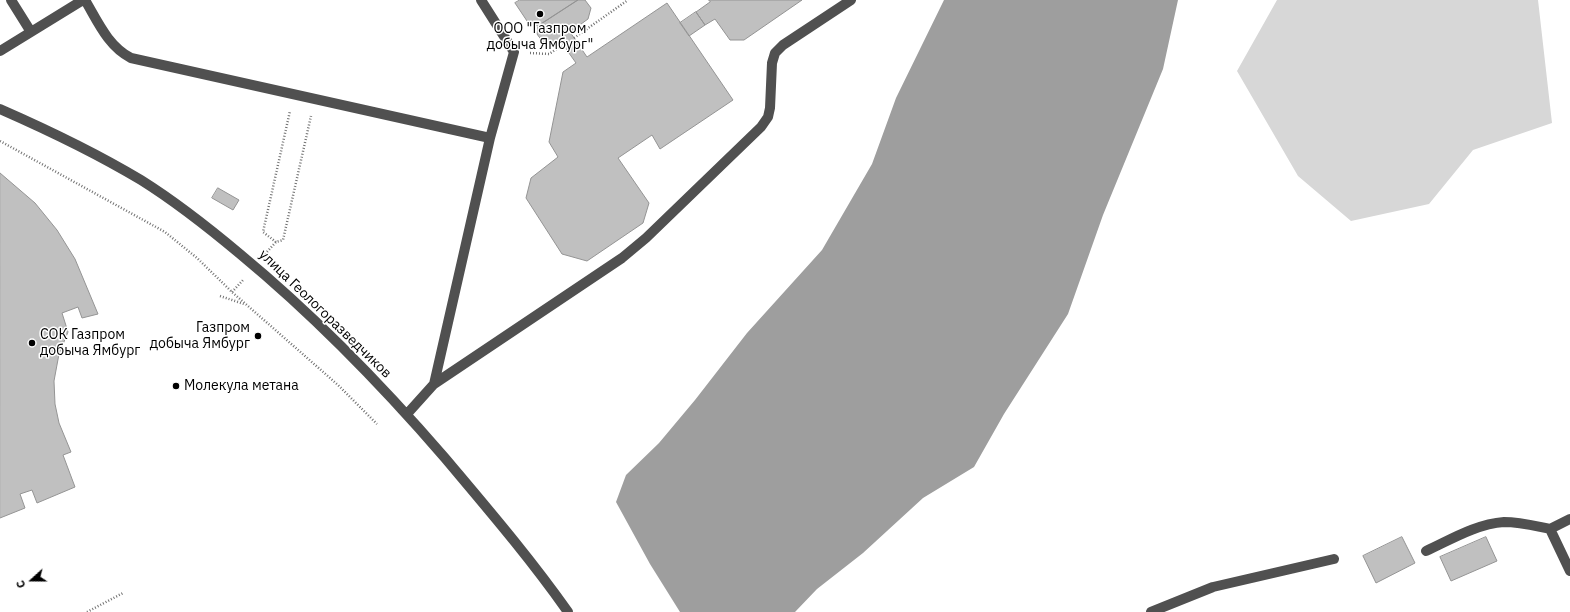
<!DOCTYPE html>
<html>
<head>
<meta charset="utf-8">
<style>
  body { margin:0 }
  #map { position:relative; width:1570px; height:612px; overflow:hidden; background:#fff; font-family:"IBM Plex Sans",sans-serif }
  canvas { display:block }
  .north { position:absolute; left:12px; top:560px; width:40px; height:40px; -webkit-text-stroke:3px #fff; paint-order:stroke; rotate:249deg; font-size:11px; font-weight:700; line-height:16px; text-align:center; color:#000 }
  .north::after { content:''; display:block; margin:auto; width:14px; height:18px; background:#000; clip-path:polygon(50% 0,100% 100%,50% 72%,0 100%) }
</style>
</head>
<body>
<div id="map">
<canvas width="1570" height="612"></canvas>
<div class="north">С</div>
</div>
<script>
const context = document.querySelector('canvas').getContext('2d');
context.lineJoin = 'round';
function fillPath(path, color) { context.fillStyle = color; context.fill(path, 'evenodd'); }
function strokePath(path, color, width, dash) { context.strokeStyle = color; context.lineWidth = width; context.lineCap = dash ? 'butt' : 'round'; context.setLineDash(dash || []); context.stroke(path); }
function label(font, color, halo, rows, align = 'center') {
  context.font = font + ' "IBM Plex Sans",sans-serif'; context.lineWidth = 3; context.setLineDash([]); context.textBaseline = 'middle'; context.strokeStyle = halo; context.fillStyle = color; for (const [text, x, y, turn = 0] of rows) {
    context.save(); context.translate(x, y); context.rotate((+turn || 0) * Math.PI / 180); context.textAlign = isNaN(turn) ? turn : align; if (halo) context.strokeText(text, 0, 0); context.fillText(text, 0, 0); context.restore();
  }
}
fillPath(new Path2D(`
  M1277,0H1538L1552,123L1473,150L1429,204L1351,221L1298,176L1237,71Z`), '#d7d7d7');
fillPath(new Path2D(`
  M944,0H1178L1163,69L1103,215L1068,314L1004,414L974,467L923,498L863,553L817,589L795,612H680L650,564L616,502L626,475L659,443L695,400L747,333L822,250L872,164L896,98Z`), '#9e9e9e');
const building = new Path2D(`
  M520,0H578L538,26L529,24L515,3Z
  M578,0H585L591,8L588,19L570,32L587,57L667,3L733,100L660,149L652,135L618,158L649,203L643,223L587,261L562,254L526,198L531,178L558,157L549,142L563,72L576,63L559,39L551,44L542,41L537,34L538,26Z
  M709,0H802L744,40H730L715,19L705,25L696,12L710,2Z
  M696,12L705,25L689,36L680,23Z
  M0,173L35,203L57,230L75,259L98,314L82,318L78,307L62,313L68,332L59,354L54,381L55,404L59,423L71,452L63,455L75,487L37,503L32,490L20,494L25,508L0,518Z
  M218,188L239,200L233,210L212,198Z
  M1402,537L1415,563L1376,583L1363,556Z
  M1486,537L1497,561L1451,581L1440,557Z`);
fillPath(building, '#c0c0c0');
strokePath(building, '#949494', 1);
strokePath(new Path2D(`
  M574,38L628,0
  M530,53L549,54L563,45
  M0,141L165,232L197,258L232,292L338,385L377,424
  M276,242L263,232L290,111
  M265,254L276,242L283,240L311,116
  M232,292L244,279
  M220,296L244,304
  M87,612L123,593`), '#727272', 2.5, [1, 2]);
strokePath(new Path2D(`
  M11,0L31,32
  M85,0C98,22 108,46 131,58L490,138L434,384
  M481,0L514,52L490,138
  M0,51L83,0
  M0,109C48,130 96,153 141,180C176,202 209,228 240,254C315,316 382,385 445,458C487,508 530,558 568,612
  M407,414L434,384L622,258L646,238L761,127L768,117L770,108L772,63L775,53L783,45L851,0
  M1570,519L1550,529L1570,571
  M1426,551C1450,540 1476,524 1504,522C1520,522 1535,526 1550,529
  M1151,612L1213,587L1334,559`), '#505050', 10);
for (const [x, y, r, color] of [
  [540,14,4,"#000"],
  [258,336,4,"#000"],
  [32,343,4,"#000"],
  [176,386,4,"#000"]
]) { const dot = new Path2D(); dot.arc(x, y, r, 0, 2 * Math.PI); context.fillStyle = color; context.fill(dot); strokePath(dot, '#fff', 1.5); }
label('14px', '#000', '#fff', [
  ["ООО \"Газпром",540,29,"center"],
  ["добыча Ямбург\"",540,45,"center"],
  ["Газпром",250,328,"right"],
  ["добыча Ямбург",250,344,"right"],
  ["СОК Газпром",40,335],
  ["добыча Ямбург",40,351],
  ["Молекула метана",184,386]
], 'left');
label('14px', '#000', '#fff', [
  ["улица Геологоразведчиков",325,314,44]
]);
</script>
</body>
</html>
